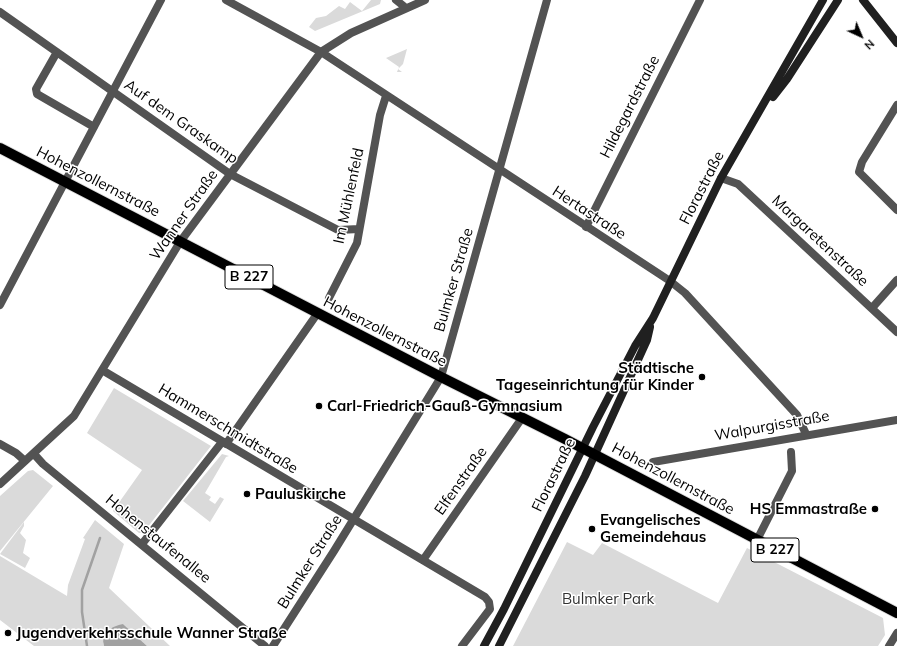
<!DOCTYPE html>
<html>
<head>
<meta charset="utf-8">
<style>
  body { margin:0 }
  #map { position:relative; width:897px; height:646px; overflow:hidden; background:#fff; font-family:Mulish,sans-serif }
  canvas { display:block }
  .north { position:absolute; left:841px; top:16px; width:40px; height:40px; -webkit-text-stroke:3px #fff; paint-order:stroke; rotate:136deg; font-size:11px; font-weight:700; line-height:16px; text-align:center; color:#000 }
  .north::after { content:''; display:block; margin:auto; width:14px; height:18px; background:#000; clip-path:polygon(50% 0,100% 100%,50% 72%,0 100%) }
</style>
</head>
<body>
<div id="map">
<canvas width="897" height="646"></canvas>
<div class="north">N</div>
</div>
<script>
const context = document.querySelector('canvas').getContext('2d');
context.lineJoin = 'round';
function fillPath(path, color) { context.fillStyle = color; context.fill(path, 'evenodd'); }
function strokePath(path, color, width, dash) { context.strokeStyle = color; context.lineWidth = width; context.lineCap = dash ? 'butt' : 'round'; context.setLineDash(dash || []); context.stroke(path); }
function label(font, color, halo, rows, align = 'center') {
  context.font = font + ' Mulish,sans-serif'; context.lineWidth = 3; context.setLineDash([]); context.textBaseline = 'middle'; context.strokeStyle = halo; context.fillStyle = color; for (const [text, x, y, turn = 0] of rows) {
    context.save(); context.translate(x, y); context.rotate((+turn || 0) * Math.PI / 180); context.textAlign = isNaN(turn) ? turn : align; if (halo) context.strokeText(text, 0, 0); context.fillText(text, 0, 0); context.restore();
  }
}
fillPath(new Path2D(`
  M371,0H381L380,4L315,31L309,27L316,18L326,16L339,6L345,9L350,2L362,11Z
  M407,49L403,64L398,69L402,72H397L399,67L386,58Z
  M114,388L211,446L143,533H139L113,511L142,470L87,433Z
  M222,454L229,456L226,457L205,493L211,497L209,500L215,504L220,497L224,499L210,522L183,501Z
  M33,470L53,486L0,551V496L28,471Z
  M95,520L124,544L109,588L170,646H147L123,624L103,643L104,646H34L0,620V556L67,596L68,585L85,539L83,538Z
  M24,522V526L20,533L26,540L23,553L30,558L25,568L0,554Z
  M567,542L593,555L602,543L718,603L747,548L883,618L885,635L878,646H513Z`), '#dadada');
fillPath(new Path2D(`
  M123,624L147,646H104C100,633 112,626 123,624Z`), '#a1a1a1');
strokePath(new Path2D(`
  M87,646L82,612V590L100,538`), '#a1a1a1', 2.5);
const primary = new Path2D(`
  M0,148L441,377L565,439L897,613`);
strokePath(primary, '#dbdbdb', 12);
strokePath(new Path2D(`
  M226,0L321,52L670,281L685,293L797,415L806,434
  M396,0L406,8
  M0,12L230,174L338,230L359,229
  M57,52L36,89L37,94L94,127
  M897,105L862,162L859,172L897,210
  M721,178L738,184L897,332
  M586,227L700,0
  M329,298L357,243L380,115L386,96
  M0,305L161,0
  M872,308L897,280
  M102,370L485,597L489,602L490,609L462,646
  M0,444L16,453L25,461
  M226,444L317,314
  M34,454L43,464L265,646
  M653,462L897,420
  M0,484L74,416L180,242L321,52L351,33L425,0
  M757,540L792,471L791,452
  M142,544L222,442
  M423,560L522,418
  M273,646L334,551L441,377L547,0
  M889,646L897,633`), '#535353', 8);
strokePath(new Path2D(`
  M863,0L897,43
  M773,97L787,79L838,0
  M484,646L504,609L593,427L635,346L653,318L721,178L823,0
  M499,646L585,476L647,340L650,327`), '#202020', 8);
strokePath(primary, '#000', 10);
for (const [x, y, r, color] of [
  [702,377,4,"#000"],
  [319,406,4,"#000"],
  [247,494,4,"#000"],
  [875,509,4,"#000"],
  [592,529,4,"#000"],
  [8,633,4,"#000"]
]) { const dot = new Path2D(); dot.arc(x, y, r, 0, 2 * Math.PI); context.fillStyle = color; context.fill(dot); strokePath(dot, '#fff', 1.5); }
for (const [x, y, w] of [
  [249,277,48],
  [775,550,48]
]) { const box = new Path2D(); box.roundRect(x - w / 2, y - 12, w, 24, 3); context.fillStyle = '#fff'; context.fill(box); strokePath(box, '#000', 1); }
label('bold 14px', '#000', null, [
  ["B 227",249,277],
  ["B 227",775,550]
]);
label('15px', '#000', '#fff', [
  ["Hildegardstraße",630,107,-63],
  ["Auf dem Graskamp",181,122,35],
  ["Hohenzollernstraße",98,182,27],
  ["Florastraße",702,188,-63],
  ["Im Mühlenfeld",349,196,-78],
  ["Hertastraße",589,213,33],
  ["Wanner Straße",184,215,-55],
  ["Margaretenstraße",820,241,43],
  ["Bulmker Straße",454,280,-74],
  ["Hohenzollernstraße",385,332,27],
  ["Walpurgisstraße",772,426,-10],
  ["Hammerschmidtstraße",228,429,31],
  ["Florastraße",554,475,-64],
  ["Hohenzollernstraße",673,479,28],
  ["Elfenstraße",461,481,-55],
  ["Hohenstaufenallee",158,539,39],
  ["Bulmker Straße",310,562,-58]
]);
label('bold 15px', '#000', '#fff', [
  ["Städtische",694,368,"right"],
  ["Tageseinrichtung für Kinder",694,385,"right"],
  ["Carl-Friedrich-Gauß-Gymnasium",327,406],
  ["Pauluskirche",255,494],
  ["HS Emmastraße",867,509,"right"],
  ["Evangelisches",600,520],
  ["Gemeindehaus",600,537],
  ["Jugendverkehrsschule Wanner Straße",16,633]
], 'left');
label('15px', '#313131', '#fff', [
  ["Bulmker Park",608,599]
]);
</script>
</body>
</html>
